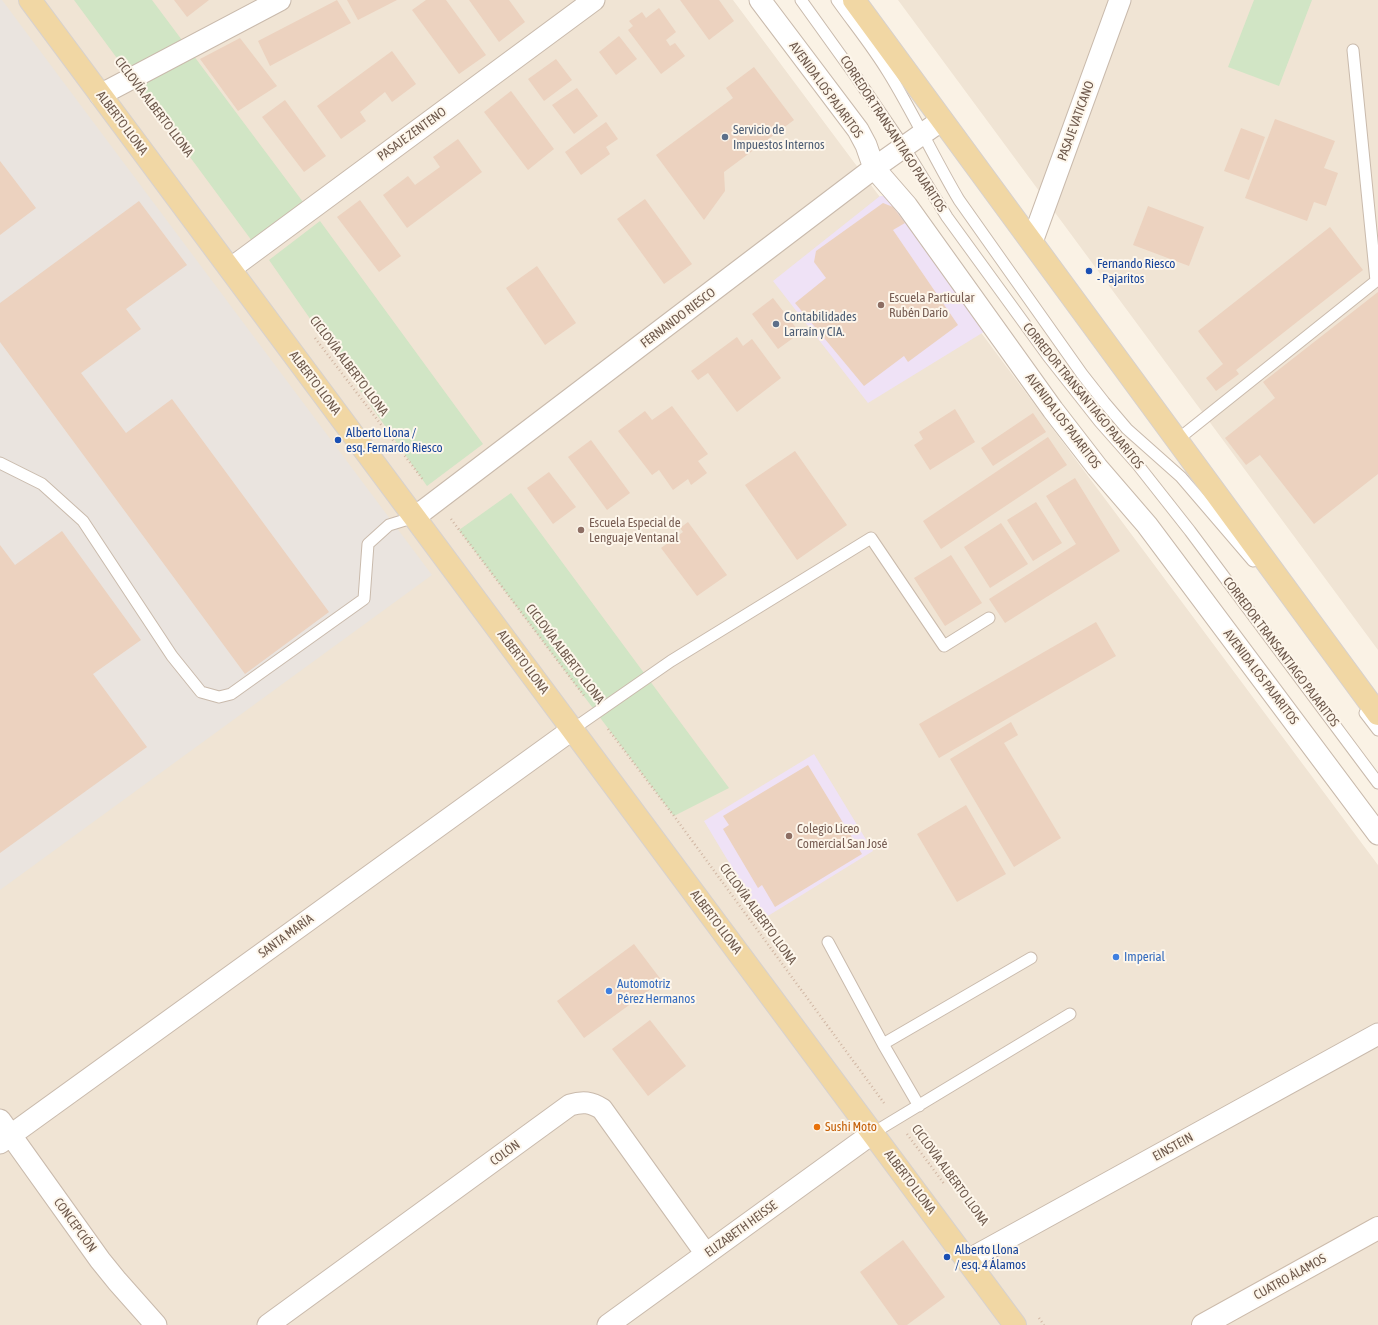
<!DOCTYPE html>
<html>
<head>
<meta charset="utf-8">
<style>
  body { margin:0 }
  canvas { display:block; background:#faf2e5 }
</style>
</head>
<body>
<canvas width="1378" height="1325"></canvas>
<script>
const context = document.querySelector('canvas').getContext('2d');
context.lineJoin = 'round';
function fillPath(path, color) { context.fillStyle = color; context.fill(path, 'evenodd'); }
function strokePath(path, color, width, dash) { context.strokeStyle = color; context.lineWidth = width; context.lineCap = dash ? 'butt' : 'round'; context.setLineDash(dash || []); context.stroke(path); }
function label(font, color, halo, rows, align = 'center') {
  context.font = font + ' "Asap Condensed",sans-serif'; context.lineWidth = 4; context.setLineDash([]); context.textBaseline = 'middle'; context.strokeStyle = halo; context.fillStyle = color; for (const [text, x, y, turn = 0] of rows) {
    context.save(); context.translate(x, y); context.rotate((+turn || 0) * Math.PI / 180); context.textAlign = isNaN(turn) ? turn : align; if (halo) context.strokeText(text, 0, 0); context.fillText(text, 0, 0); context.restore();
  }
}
fillPath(new Path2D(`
  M0,0H733L1378,865V1325H0Z
  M898,0H1378V650Z`), '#f0e4d4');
fillPath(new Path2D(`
  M0,0H2L432,575L0,890Z`), '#eae4df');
fillPath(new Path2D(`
  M880,196H891L987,330L868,403L773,281Z
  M814,754L873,851L763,919L704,821Z`), '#efe2f6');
fillPath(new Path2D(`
  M74,0H152L303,202L252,241Z
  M1254,0H1312L1279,86L1228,67Z
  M320,221L483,444L427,486L269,260Z
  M511,493L729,788L674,816L459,530Z`), '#d1e5c5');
fillPath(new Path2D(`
  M174,0H209L187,17Z
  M337,0L351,23L270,66L258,41Z
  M347,0H397L358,20Z
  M426,0H446L486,55L459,74L412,10Z
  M469,0H509L525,22L499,42Z
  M680,0H719L734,21L709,40Z
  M659,8L676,32L666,40L670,46L675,43L685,56L661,74L628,30L633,26L629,21L642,12L646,18Z
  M619,36L637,59L616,75L599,52Z
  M240,38L277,86L238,111L200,59Z
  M392,51L416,84L392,102L385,92L360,112L366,121L341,139L317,106Z
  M556,59L572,80L544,101L528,79Z
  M754,67L794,120L724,172L725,191L704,220L656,155L733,98L726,88Z
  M577,88L598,116L574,134L552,105Z
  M511,91L554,149L528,170L484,112Z
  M285,100L326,156L304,172L262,117Z
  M1275,119L1335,141L1324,168L1338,173L1326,206L1314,202L1307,221L1245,198Z
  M606,122L618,139L606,147L610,154L581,175L565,152Z
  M1241,128L1265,137L1249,180L1224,171Z
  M458,139L482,172L407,228L383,195L408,176L415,185L440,167L433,157Z
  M0,161L36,208L0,235Z
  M645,199L692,264L664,284L617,219Z
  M360,200L401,256L379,272L337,217Z
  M139,201L187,265L126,309L141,329L81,373L126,433L172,399L329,612L245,674L0,342V303Z
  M883,203L893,207L905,223L893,230L958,325L908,362L904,356L864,386L795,303L826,278L814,262L816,251Z
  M1148,206L1204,227L1189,266L1133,245Z
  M1330,227L1363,270L1236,370L1239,374L1216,391L1206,378L1223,364L1198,331Z
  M537,266L576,323L545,345L506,288Z
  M1378,292V474L1314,524L1260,455L1246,465L1225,438L1275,398L1263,382Z
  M773,298L800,333L778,349L752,314Z
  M737,337L743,346L752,339L781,378L737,412L708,373L698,380L691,371Z
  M672,406L708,454L698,461L707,473L691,485L688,479L673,490L659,470L652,475L618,431L645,411L652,420Z
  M955,409L975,442L930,470L914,445L923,439L919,432Z
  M1033,413L1046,432L993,466L981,448Z
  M1048,437L1067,465L941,549L923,521Z
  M591,440L630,493L607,510L568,457Z
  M795,451L847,525L797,560L745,485Z
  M549,472L576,507L553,524L527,488Z
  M1075,478L1120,551L1005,623L989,599L1076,544L1046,496Z
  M1036,502L1062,543L1033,561L1007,520Z
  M688,522L727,575L697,596L661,548L683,532L680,528Z
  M1001,523L1028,564L990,588L964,547Z
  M62,531L141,640L93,674L147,747L0,853V545L15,565Z
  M951,555L982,603L945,626L914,578Z
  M1096,622L1116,656L939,758L919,724Z
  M1011,722L1018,735L1004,743L1061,838L1014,867L950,759Z
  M808,765L862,854L775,907L762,885L758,888L723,829L729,825L723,816Z
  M966,805L1006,874L957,902L917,834Z
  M634,944L662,981L584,1038L557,1001Z
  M650,1020L686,1066L648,1096L612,1049Z
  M903,1240L945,1297L907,1325H898L860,1272Z`), '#ecd2bf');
const lane = new Path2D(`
  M801,0L857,78L904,147L947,217L1048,356L1100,422L1138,465L1190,531L1378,783
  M837,0C854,24 873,47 888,72C914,114 934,158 959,200L1082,374L1104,402L1127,429L1181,477L1253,561
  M1177,440L1376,281L1353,50
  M0,463L42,484L83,521L172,656L201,692L219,697L231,694L364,599L368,544L389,525L415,517
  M1365,713L1378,730
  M573,729L671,661L871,538L944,646L989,618
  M828,942L883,1044L919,1106
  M883,1044L1031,958
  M873,1133L1070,1014`);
const street = new Path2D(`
  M760,0L858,130L866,145L874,168L907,206L1053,410L1097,467L1147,525L1378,834
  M100,95L280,0
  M1032,242L1120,0
  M230,269L594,0
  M415,517L874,168L942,120
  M0,1120L100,1260L117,1281L156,1325
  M0,1143L573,729
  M968,1260L1378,1034
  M268,1325L570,1105C583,1101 591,1102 602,1109L706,1254
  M608,1325L873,1133`);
const secondary = new Path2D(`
  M1203,1325L1378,1228`);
const primary = new Path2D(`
  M30,0L1015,1325
  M854,0L1378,714`);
strokePath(lane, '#c9baac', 13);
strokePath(street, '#c9baac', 23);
strokePath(secondary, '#ccbbab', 24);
strokePath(primary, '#d7d1cd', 24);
strokePath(new Path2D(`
  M315,338L424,481
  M451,519L585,697
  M608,729L674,816L884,1103
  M907,1134L945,1185
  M1039,1318L1044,1325`), '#d0b6a3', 2.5, [1, 3]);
strokePath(lane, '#fff', 11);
strokePath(street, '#fff', 21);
strokePath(secondary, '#fff', 22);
strokePath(primary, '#f1d7a4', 22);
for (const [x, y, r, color] of [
  [725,137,4,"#5c6f8a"],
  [1089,271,4,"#1a4fb4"],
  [881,305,4,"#8d6e63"],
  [776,324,4,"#5c6f8a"],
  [338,440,4,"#1a4fb4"],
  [581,530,4,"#8d6e63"],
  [789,836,4,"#8d6e63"],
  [1116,957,4,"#3f7fe0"],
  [609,991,4,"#3f7fe0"],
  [817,1127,4,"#e8710a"],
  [947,1257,4,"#1a4fb4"]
]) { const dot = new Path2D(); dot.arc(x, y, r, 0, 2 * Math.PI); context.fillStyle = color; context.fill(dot); strokePath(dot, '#fdf6eb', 1.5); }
label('13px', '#6f5a4d', '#fdf6eb', [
  ["AVENIDA LOS PAJARITOS",826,90,54],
  ["CICLOVÍA ALBERTO LLONA",154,107,53],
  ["PASAJE VATICANO",1076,121,-70],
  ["ALBERTO LLONA",122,123,53],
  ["PASAJE ZENTENO",412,134,-36],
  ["CORREDOR TRANSANTIAGO PAJARITOS",893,134,57],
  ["FERNANDO RIESCO",678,318,-37],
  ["CICLOVÍA ALBERTO LLONA",349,366,53],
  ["ALBERTO LLONA",315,383,53],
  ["CORREDOR TRANSANTIAGO PAJARITOS",1083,396,51],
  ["AVENIDA LOS PAJARITOS",1063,421,53],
  ["CORREDOR TRANSANTIAGO PAJARITOS",1281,652,53],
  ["CICLOVÍA ALBERTO LLONA",565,654,53],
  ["ALBERTO LLONA",523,662,53],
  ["AVENIDA LOS PAJARITOS",1261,677,53],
  ["CICLOVÍA ALBERTO LLONA",758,914,54],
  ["ALBERTO LLONA",716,922,53],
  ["SANTA MARÍA",286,936,-36],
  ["EINSTEIN",1173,1147,-29],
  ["COLÓN",505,1153,-36],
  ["CICLOVÍA ALBERTO LLONA",950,1175,54],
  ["ALBERTO LLONA",910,1182,53],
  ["CONCEPCIÓN",75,1225,54],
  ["ELIZABETH HEISSE",741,1229,-36],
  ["CUATRO ÁLAMOS",1290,1277,-29]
]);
label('13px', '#4e5e75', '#fdf6eb', [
  ["Servicio de",733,130],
  ["Impuestos Internos",733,145],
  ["Contabilidades",784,317],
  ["Larraín y CIA.",784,332]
], 'left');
label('13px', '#164399', '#fdf6eb', [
  ["Fernando Riesco",1097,264],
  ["- Pajaritos",1097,279],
  ["Alberto Llona /",346,433],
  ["esq. Fernardo Riesco",346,448],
  ["Alberto Llona",955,1250],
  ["/ esq. 4 Álamos",955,1265]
], 'left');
label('13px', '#785e54', '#fdf6eb', [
  ["Escuela Particular",889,298],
  ["Rubén Darío",889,313],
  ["Escuela Especial de",589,523],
  ["Lenguaje Ventanal",589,538],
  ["Colegio Liceo",797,829],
  ["Comercial San José",797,844]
], 'left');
label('13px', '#366cbe', '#fdf6eb', [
  ["Imperial",1124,957],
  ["Automotriz",617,984],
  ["Pérez Hermanos",617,999]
], 'left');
label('13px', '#c56008', '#fdf6eb', [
  ["Sushi Moto",825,1127]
], 'left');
</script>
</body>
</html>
